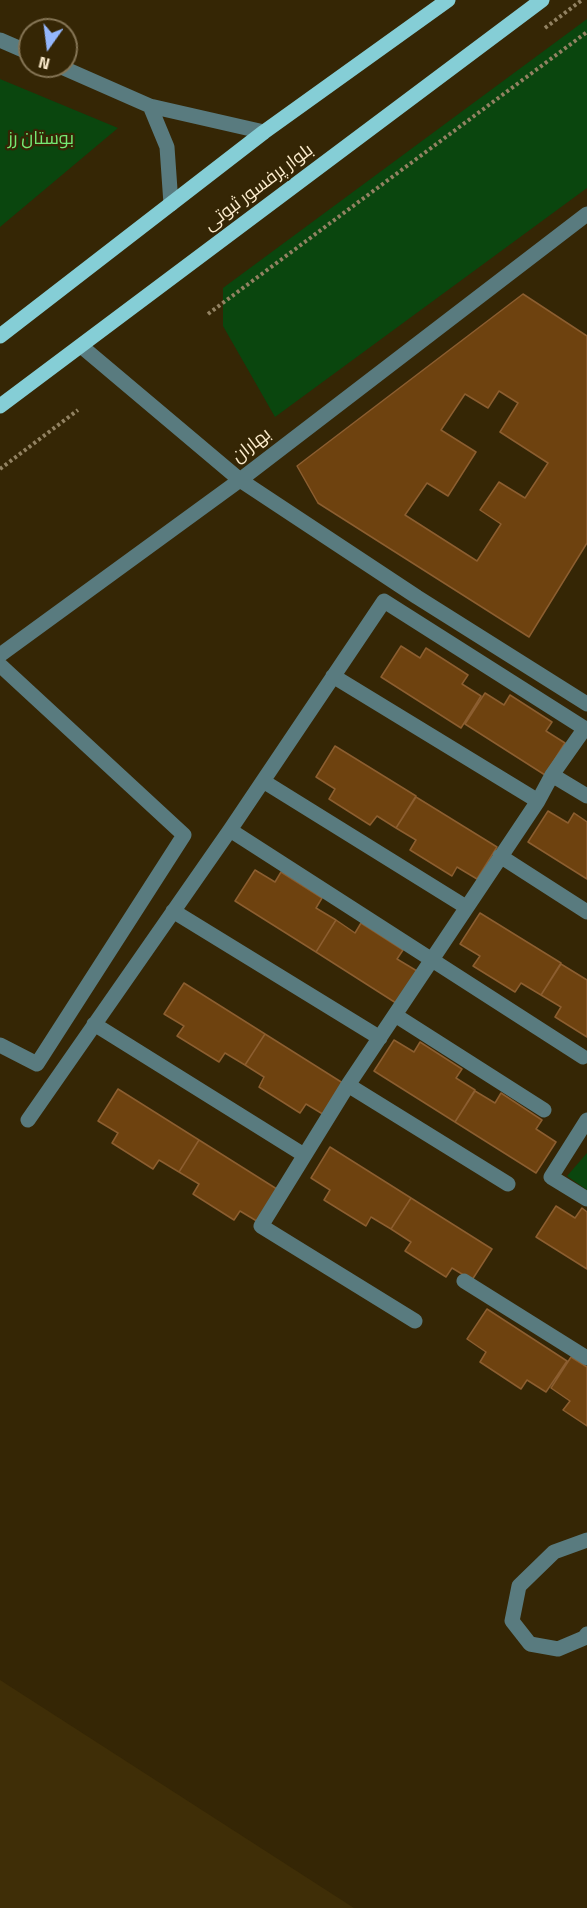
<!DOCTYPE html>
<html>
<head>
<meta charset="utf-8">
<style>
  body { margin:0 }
  #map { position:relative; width:587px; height:1908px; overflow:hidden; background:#352605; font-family:"Titillium Web",sans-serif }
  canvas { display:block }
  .north { position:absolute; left:18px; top:18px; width:60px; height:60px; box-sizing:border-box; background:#352605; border:2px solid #857555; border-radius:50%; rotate:194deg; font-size:16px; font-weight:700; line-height:24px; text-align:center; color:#fceccd }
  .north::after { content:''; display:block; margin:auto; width:21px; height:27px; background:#94b7fd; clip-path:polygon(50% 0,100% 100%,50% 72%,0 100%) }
</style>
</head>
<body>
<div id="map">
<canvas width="587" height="1908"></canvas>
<div class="north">N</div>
</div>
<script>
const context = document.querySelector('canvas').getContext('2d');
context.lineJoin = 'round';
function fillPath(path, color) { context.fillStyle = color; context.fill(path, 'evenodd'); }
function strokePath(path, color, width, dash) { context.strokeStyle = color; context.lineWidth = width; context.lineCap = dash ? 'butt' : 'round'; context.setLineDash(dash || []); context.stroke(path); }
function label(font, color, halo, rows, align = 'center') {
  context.font = font + ' "Titillium Web",Cairo,sans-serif'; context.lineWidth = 4.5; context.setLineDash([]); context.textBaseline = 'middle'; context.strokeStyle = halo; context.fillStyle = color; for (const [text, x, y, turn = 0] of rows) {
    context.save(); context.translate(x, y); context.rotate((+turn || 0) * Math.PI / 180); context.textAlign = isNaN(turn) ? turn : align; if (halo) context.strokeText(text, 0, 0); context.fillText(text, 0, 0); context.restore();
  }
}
fillPath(new Path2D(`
  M0,1680L354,1908H0Z`), '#3f2e07');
fillPath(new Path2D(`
  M587,19V188L275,417L223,326V288Z
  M0,79L118,128L0,227Z
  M587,1153V1190L567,1176Z`), '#0a460e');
const building = new Path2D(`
  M523,294L587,336V543L529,637L318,503L297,466Z
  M499,391L518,403L500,432L548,463L525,498L499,482L480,510L501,524L477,561L405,515L427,483L448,496L476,452L441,430L465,394L488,408Z
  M401,646L420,658L426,648L468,675L462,684L481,696L461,728L381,677Z
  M485,693L504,705L510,695L552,722L546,731L565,743L545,775L465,724Z
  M335,746L416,796L396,828L377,816L370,825L329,799L335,789L316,777Z
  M416,797L497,847L477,879L457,867L452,876L410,850L416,840L396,828Z
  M548,811L568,823L574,813L587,822V879L528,842Z
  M255,870L275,882L281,872L322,898L316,908L336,920L316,952L235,901Z
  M480,913L561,963L541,995L521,983L515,992L473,966L480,956L460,944Z
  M336,920L355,933L361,923L403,950L397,959L417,971L396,1003L316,952Z
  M561,964L587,980V1037L555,1017L561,1007L541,995Z
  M184,983L265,1034L245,1065L225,1053L219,1062L177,1036L184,1026L164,1014Z
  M265,1034L346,1085L326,1116L306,1104L300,1113L259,1087L264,1077L245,1065Z
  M394,1040L414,1052L420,1042L462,1069L456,1078L475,1090L455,1122L374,1071Z
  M118,1089L199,1140L179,1172L159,1160L153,1169L112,1143L118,1133L98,1121Z
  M475,1091L495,1103L501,1093L542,1120L536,1129L556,1142L536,1173L455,1122Z
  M199,1140L280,1191L260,1223L240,1211L234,1220L193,1194L199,1184L179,1172Z
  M330,1147L411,1198L391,1229L371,1217L366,1226L324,1200L330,1190L311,1178Z
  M411,1198L492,1249L472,1280L452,1268L446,1277L405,1251L411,1242L391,1229Z
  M556,1206L575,1218L582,1208L587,1212V1269L536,1237Z
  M487,1309L567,1361L546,1392L527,1380L521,1389L480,1362L486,1352L467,1339Z
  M571,1357L587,1367V1426L563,1410L570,1401L551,1388Z`);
fillPath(building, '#6e420f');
strokePath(building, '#8c5e30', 1.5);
strokePath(new Path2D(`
  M545,28L582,0
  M208,314L587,32
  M0,469L78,410`), '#928262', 4, [3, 3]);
strokePath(new Path2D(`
  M0,40L30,53
  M59,66L150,106L264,132
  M150,106L167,147L171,204
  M81,346L240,480L417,597L587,704
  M0,655L240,480L587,214
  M0,665L184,835L37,1064L0,1045
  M333,676L538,801
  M552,775L587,796
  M263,781L466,907
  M230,830L583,1057
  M500,856L587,912
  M173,911L380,1038
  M395,1015L544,1110
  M94,1024L304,1155
  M348,1085L508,1184
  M28,1120L230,830L384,601L587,730
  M587,1120L551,1177L587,1199
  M464,1281L587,1358
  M415,1321L261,1226L348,1085L538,801L552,775L585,728
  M587,1540L554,1552L519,1586L512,1621L530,1644L558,1649L584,1638L587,1634`), '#597b7f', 15);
strokePath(new Path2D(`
  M0,336L264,132L448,0
  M0,406L542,0`), '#85ced6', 15);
label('18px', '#74ea74', '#352605', [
  ["بوستان رز",41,140]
]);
label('18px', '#fceccd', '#352605', [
  ["بلوار پرفسور ثبوتی",259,188,-37],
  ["بهاران",252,446,-38]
]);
</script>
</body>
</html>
